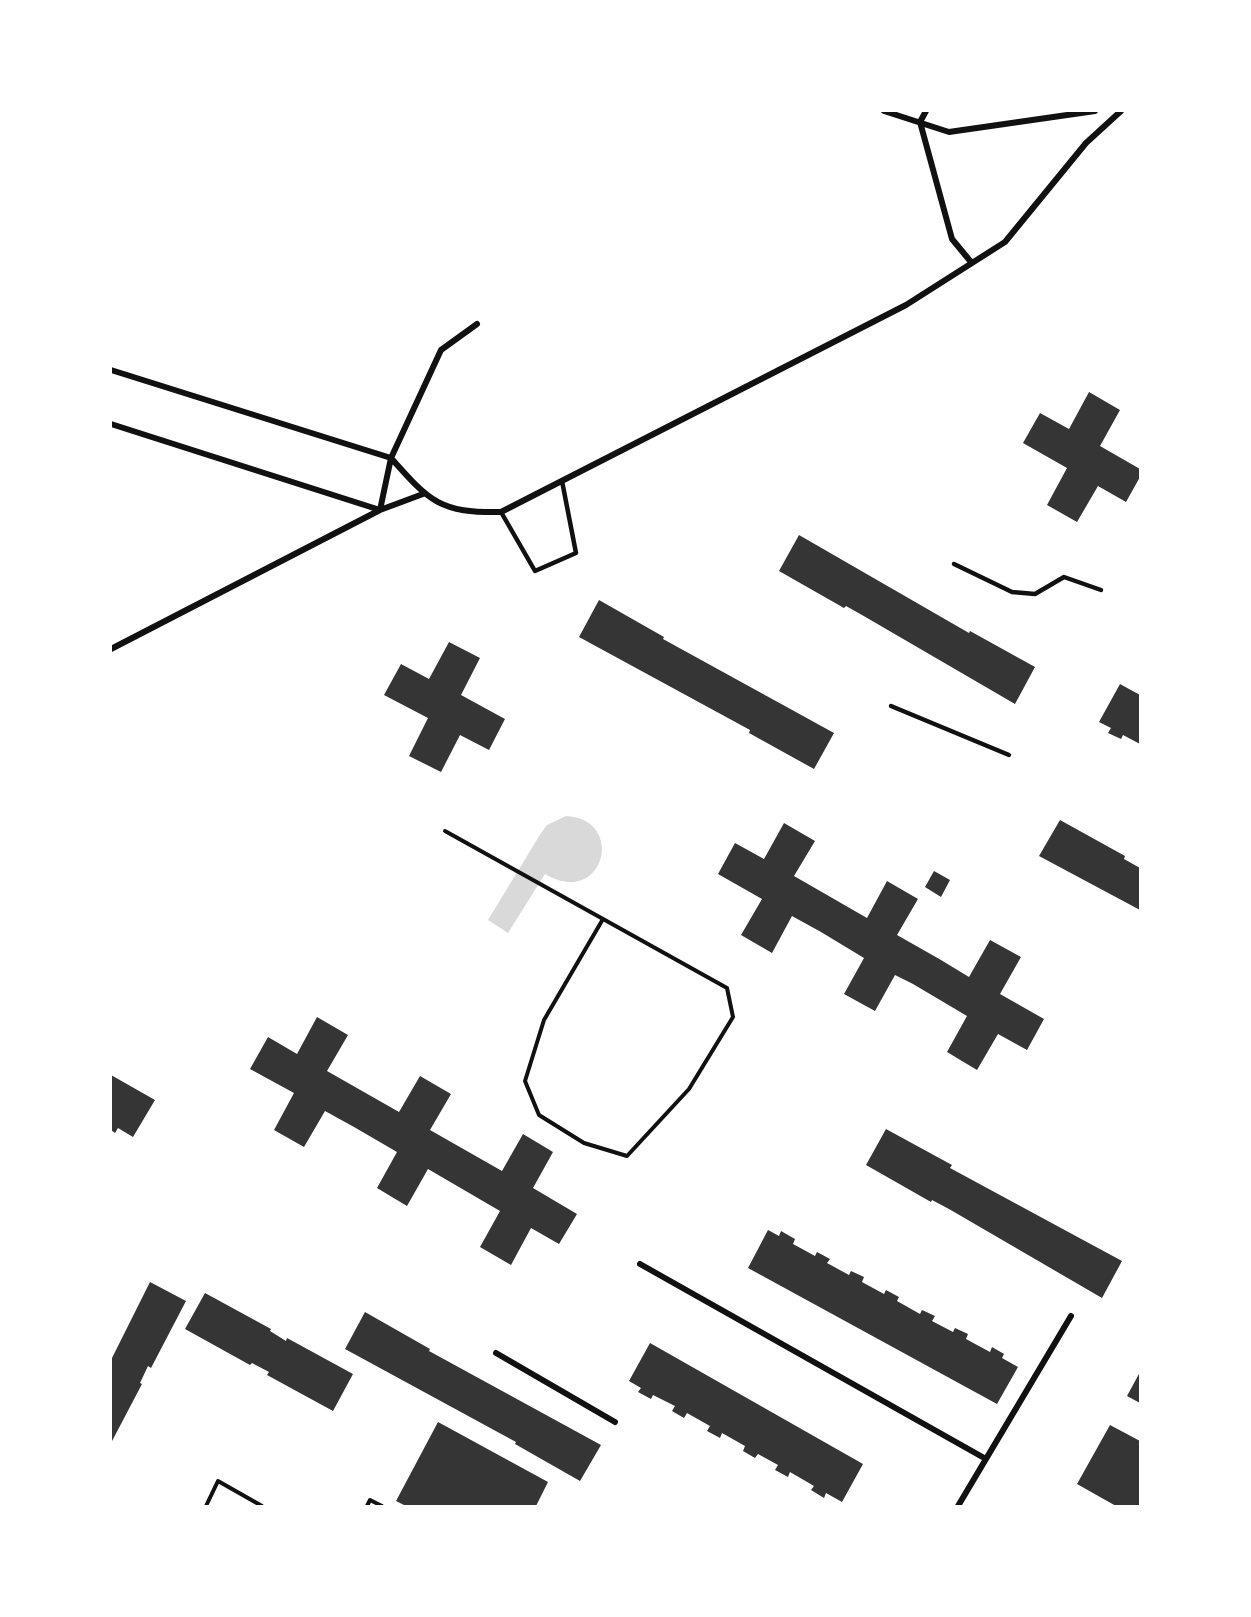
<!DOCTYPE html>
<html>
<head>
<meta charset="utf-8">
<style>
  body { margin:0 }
  #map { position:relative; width:1251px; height:1617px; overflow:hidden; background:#fff; font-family:"Fira Sans Condensed",sans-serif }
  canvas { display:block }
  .frame { position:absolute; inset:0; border:112px solid #fff; pointer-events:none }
</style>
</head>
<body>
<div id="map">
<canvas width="1251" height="1617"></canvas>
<div class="frame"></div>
</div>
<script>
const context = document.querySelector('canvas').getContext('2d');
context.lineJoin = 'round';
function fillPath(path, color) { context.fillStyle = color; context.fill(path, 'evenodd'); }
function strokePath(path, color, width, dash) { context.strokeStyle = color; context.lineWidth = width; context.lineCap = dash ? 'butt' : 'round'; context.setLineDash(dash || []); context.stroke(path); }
fillPath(new Path2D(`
  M566,816C627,819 604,909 545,874L508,933L488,920L541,833L547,825Z`), '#d9d9d9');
fillPath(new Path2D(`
  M1089,392L1120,410L1100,446L1140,469V477L1126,502L1098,486L1077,522L1047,505L1067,468L1023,443L1040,413L1069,429Z
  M799,535L969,633L970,631L1035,667L1015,704L862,615L846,606L844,608L779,571Z
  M599,600L664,637L663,639L834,733L814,769L749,733L750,730L579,637Z
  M449,642L480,658L461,695L505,719L489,750L460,735L441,772L409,756L428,718L384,695L401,664L429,679Z
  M1120,684L1140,695V744L1123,735L1121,739L1108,733L1111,728L1099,722Z
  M1060,820L1125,856L1124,859L1140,868V910L1039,856Z
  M784,823L815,841L794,876L867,918L887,881L918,899L897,935L941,960L969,977L990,940L1021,957L1000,994L1044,1019L1027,1050L998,1034L977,1070L947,1052L967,1016L913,984L895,975L875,1011L844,994L864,958L821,932L792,916L772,953L741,935L762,899L718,874L735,843L764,859Z
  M934,871L950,880L941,897L925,887Z
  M317,1017L348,1035L327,1071L399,1112L420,1076L451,1094L430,1130L502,1171L523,1134L553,1152L533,1188L577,1214L559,1244L531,1228L511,1265L480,1247L500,1211L428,1169L407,1206L377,1188L397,1152L354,1127L325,1111L304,1147L274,1130L294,1093L250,1069L268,1037L297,1054Z
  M111,1075L155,1100L133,1137L118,1128L115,1133L111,1130Z
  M886,1129L952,1165L950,1168L1122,1261L1102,1298L949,1209L932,1200L931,1202L866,1165Z
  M768,1230L779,1236L781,1231L795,1239L793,1244L815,1256L817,1252L830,1259L827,1263L849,1275L851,1271L864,1277L862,1282L884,1294L886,1290L899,1297L897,1301L920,1314L922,1310L935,1316L932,1321L953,1332L955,1328L968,1334L966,1339L990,1352L992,1347L1004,1354L1002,1358L1018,1367L997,1404L748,1268Z
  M150,1282L186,1301L151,1368L148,1366L140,1383L142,1384L111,1443V1360Z
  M205,1293L271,1329L270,1331L286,1341L287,1338L353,1374L333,1411L267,1375L269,1372L252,1363L250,1365L185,1329Z
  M365,1312L430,1349L429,1351L601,1445L580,1481L515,1444L516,1442L345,1349Z
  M650,1343L863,1464L842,1502L826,1493L824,1498L811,1490L814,1486L790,1472L788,1477L775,1470L778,1465L758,1454L755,1458L743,1451L745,1446L722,1433L720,1438L707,1431L710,1426L687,1413L684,1418L672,1411L675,1406L653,1395L651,1399L638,1392L641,1388L629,1381Z
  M1140,1372V1403L1127,1396Z
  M438,1422L548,1482L536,1506H406L396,1501Z
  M1110,1425L1140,1441V1506H1116L1077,1484Z`), '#353535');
strokePath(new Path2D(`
  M445,831L727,988L733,1017L689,1089L627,1156L584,1143L539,1115L525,1081L544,1020L603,919
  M206,1506L218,1481L262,1506
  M367,1506L370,1500L382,1506`), '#111', 4);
strokePath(new Path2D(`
  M501,512L535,571L576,553L562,481
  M954,564L1012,592L1035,594L1064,577L1101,590
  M891,706L1009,755`), '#111', 4.5);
strokePath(new Path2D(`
  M884,111L949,132L1095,111
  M926,111L920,122L952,239L971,262
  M111,370L391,458C430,502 440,513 501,512L906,305L1005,242L1086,143L1121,111
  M111,424L380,510L423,494
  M111,649L380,510L391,458L441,350L477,324
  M640,1264L986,1459
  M496,1353L615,1422
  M958,1506L1071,1316`), '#111', 6);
</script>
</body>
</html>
